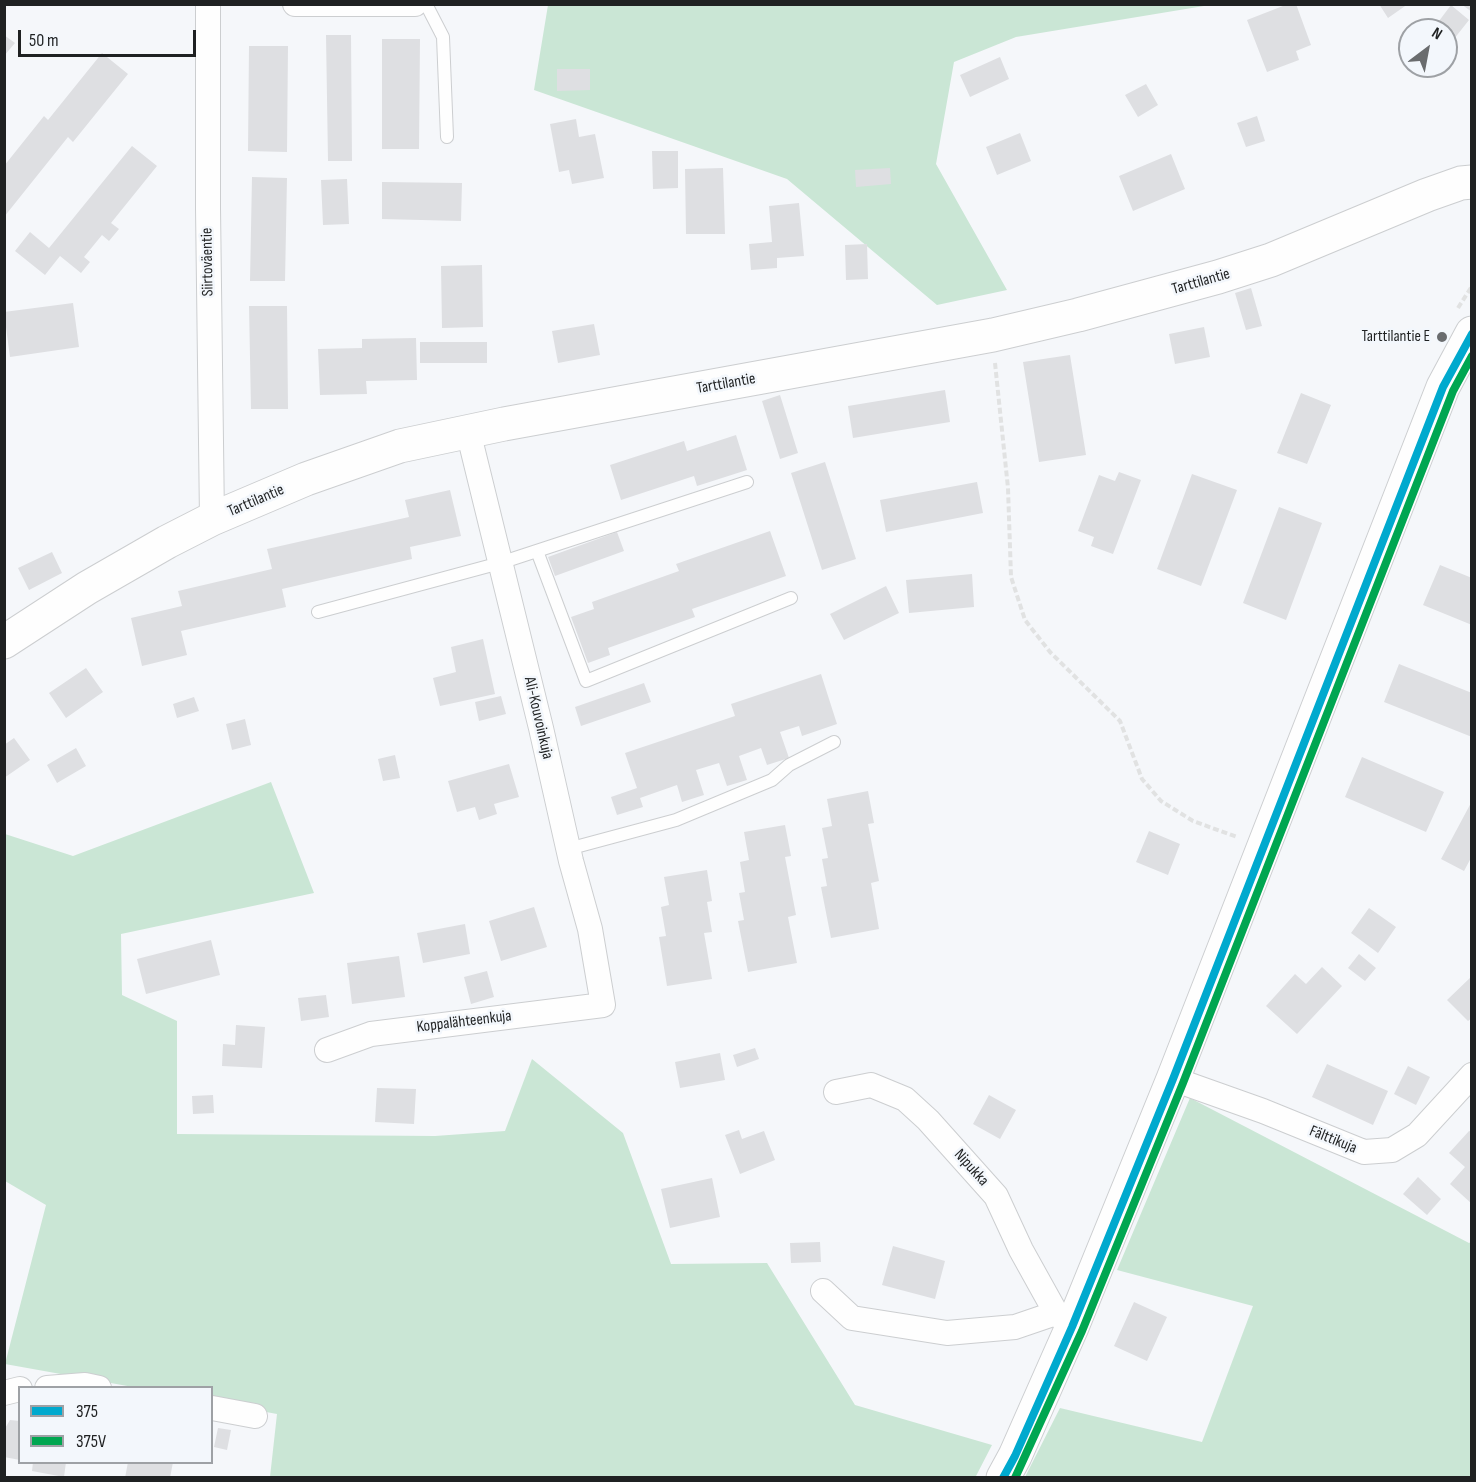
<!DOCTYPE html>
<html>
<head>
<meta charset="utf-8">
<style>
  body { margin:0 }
  #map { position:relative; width:1476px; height:1482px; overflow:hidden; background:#f5f7fa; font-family:"Sofia Sans Condensed",sans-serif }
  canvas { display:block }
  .frame { position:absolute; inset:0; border:6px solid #1f2122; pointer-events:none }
  .legend { position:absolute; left:18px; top:1386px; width:195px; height:78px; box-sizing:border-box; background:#f3f7fc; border:2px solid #9ea1a5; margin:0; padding:8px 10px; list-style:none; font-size:18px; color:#1f2122 }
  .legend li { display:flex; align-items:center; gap:12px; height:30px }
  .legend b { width:30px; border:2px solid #9ea1a5 }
  .north { position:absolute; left:1398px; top:18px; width:60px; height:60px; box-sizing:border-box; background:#f3f7fc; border:2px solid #9ea1a5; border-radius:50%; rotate:32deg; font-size:16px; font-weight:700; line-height:24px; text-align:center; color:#1f2122 }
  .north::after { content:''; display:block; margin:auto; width:21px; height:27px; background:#6a6c6e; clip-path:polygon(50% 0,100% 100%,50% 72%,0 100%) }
  .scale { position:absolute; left:18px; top:30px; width:178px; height:27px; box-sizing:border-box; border:3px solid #1f2122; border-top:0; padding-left:8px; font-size:18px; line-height:21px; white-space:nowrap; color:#1f2122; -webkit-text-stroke:4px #f3f7fc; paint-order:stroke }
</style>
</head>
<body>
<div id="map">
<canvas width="1476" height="1482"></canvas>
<div class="frame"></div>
<ul class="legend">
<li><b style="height:8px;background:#00a9ce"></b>375</li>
<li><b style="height:8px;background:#00a651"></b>375V</li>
</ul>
<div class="north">N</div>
<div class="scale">50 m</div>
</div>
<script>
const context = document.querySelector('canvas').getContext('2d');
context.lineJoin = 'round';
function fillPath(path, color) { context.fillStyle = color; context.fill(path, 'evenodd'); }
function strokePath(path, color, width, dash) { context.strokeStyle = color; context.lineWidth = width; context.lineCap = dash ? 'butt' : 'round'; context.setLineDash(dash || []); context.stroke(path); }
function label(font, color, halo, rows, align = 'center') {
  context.font = font + ' "Sofia Sans Condensed",sans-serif'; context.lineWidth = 5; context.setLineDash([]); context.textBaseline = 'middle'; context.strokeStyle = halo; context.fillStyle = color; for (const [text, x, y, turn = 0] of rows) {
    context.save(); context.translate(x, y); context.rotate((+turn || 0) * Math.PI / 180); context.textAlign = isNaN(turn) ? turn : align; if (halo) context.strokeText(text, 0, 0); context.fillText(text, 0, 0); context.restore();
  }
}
fillPath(new Path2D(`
  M548,5H1210L1016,37L954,62L936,164L1007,290L937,305L787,179L534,90Z
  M271,782L314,893L121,934L122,995L177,1021V1134L435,1136L505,1131L532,1059L623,1133L671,1264L767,1263L855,1405L992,1445L975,1478L270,1477L277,1414L212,1402V1388L133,1387L5,1364L46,1205L5,1181V834L73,856Z
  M1190,1098L1469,1243L1471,1242V1477H1025L1060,1408L1202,1442L1253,1306L1117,1270Z`), '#cae6d5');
fillPath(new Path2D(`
  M1288,4H1296L1311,45L1296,51L1299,60L1267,72L1247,20Z
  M1379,4H1408L1388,18Z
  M1461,4H1472V12Z
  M1451,5L1469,20L1454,39L1446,33V30H1442L1436,25Z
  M4,35L15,43L4,56Z
  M326,35H351L352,161H328Z
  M382,39H420L419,149H382Z
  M249,46H288L287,152L248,151Z
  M102,53L128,74L73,142L68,137L4,217V166L44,116L48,120Z
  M1000,57L1009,79L970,97L960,75Z
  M557,69H590V90L557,91Z
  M1146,84L1158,105L1138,117L1125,95Z
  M1257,116L1265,141L1246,147L1237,123Z
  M576,119L579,137L595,134L604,178L572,184L569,170L559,172L550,124Z
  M1020,133L1031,161L997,175L986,147Z
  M132,146L157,166L111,223L119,229L109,241L102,235L84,257L90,262L81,273L60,256L45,275L15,251L30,232L49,248Z
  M652,151H678V188L653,189Z
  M1171,154L1185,189L1133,211L1119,176Z
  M723,168L725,234H686L685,169Z
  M890,168L891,184L856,187L855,170Z
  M252,177L287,178L285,281H250Z
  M347,179L349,224L323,225L321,180Z
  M382,182L462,183L461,221L382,219Z
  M799,203L804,256L777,258V268L751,270L749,244L772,242L769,206Z
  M867,244L868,279L846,280L845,245Z
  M482,265L483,327L442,328L441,266Z
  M1251,288L1262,326L1246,330L1235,293Z
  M73,303L79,347L10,357L4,312Z
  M249,306H287L288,409H251Z
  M594,324L600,355L558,363L552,331Z
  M1204,327L1210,357L1175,364L1169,334Z
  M416,338L417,380L366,381L367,394L320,395L318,349L362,348V339Z
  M420,342H487V363H420Z
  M1070,355L1086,455L1039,462L1023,362Z
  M945,390L950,422L853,438L848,406Z
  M1301,393L1331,405L1307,464L1277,453Z
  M780,395L798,453L780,459L762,401Z
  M736,435L747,470L697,486L694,476L621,500L610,465L684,441L687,451Z
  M825,462L856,559L822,570L791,473Z
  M1119,472L1141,480L1113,554L1091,546L1094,537L1078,531L1099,475L1115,481Z
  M1192,474L1237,490L1201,586L1157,569Z
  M977,482L983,513L886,532L880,500Z
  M450,490L461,536L410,547L412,559L282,589L286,607L181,631L187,655L142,666L131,618L182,606L178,591L272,569L267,549L409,517L405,500Z
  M1279,507L1322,523L1286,620L1243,603Z
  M770,531L786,576L692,609L695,617L608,648L610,655L588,663L571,617L594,609L592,602L679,571L676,564Z
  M617,532L624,551L555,576L548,557Z
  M52,552L62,573L29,590L18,568Z
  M1440,565L1472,578V625L1423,605Z
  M972,574L974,607L909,613L906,580Z
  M886,586L899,613L844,640L830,614Z
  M483,639L495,694L440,706L433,678L456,672L451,647Z
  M1399,664L1472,693V737L1384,702Z
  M86,668L103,692L66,718L49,693Z
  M821,674L837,724L802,736L799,726L780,732L789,758L767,765L761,748L739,756L747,780L727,786L719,763L696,770L704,795L682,802L677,785L640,798L643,807L617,815L611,797L637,788L625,753L735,716L731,704Z
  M644,683L651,702L581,726L575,707Z
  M501,696L506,714L479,721L475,702Z
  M194,697L199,711L177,718L173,704Z
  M245,719L251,745L232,750L226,724Z
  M14,738L30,760L4,778V745Z
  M76,748L86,766L57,783L47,765Z
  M395,755L400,778L383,781L378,759Z
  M1362,757L1444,792L1426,832L1345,797Z
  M509,764L519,797L494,804L497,814L479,820L475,807L457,812L448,781Z
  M868,791L874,823L868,824L879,881L871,883L879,929L831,938L821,887L827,886L822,859L828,858L822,828L832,826L827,799Z
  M1472,801V856L1464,871L1441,859Z
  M785,825L791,856L785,857L796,915L788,917L797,963L748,972L738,921L744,920L739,893L745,892L740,862L749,860L744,832Z
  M1149,831L1180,844L1168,875L1136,862Z
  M707,870L712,901L707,902L712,932L704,933L712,979L667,986L659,937L666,936L661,907L669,905L664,877Z
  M534,907L547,947L501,961L489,921Z
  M1369,908L1396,927L1378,953L1351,933Z
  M465,924L470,954L423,963L417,933Z
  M211,940L220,975L146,994L137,959Z
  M1359,954L1376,968L1365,981L1348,968Z
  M399,956L405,997L352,1004L347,963Z
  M1322,967L1342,986L1297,1034L1266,1006L1295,974L1306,984Z
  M487,971L494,997L471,1004L464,977Z
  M1472,976V1018L1468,1021L1447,1000Z
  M326,995L329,1017L301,1021L298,998Z
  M236,1025L265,1027L262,1068L222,1066L223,1044L235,1045Z
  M755,1048L759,1059L737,1067L733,1055Z
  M720,1053L725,1080L680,1088L675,1062Z
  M1327,1064L1388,1091L1373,1125L1312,1097Z
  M1408,1066L1430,1077L1416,1105L1394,1094Z
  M377,1088L416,1089L414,1124L375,1122Z
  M213,1095L214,1113L193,1114L192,1096Z
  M989,1095L1016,1110L1000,1139L973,1124Z
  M739,1130L742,1139L764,1131L775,1160L740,1174L725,1135Z
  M1469,1131L1472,1132V1204L1450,1184L1465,1167L1449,1153Z
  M1418,1177L1441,1199L1427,1215L1403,1194Z
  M712,1178L720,1217L670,1228L661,1189Z
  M820,1242L821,1262L791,1263L790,1243Z
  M893,1246L945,1261L935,1299L882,1285Z
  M1134,1302L1167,1317L1147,1361L1114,1346Z
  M10,1420L20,1421V1460L4,1457V1430Z
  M218,1428L231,1430L227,1450L214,1447Z
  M33,1462H66L64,1477L32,1471Z
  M128,1462H173L170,1478H125Z`), '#dedfe2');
const lane = new Path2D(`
  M426,4L443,37L447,137
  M537,551L586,681L791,598
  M318,612L500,563L747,482
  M568,849L676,820L772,780L789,765L834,742`);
const street = new Path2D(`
  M208,4V208L212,519
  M295,4H415
  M327,1050L371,1034L603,1005L590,929L571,861L541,728L468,431
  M1173,1079L1263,1111L1364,1152L1392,1150L1417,1135L1472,1075
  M836,1092L871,1085L905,1099L928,1120L996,1196L1021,1250L1056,1313L1072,1327
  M823,1291L852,1318L947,1333L1015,1327L1056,1313
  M47,1388L85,1385L99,1388
  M4,1393L20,1389
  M212,1408L255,1416`);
const secondary = new Path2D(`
  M4,642L87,588L167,542L212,519L306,479L400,446L504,424L993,335L1078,315L1218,277L1271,260L1427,195L1461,183L1472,182
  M1003,1478L1015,1456L1072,1327L1173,1079L1443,387L1472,333`);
strokePath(lane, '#ccced0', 14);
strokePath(street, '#ccced0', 26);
strokePath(secondary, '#ccced0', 35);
strokePath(new Path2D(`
  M1458,308L1472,286
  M995,363L1008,488L1011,577L1025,620L1050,652L1120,721L1142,779L1161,801L1193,821L1237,837`), '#e1e2e2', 4, [6, 3]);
strokePath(lane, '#fefefe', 12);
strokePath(street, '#fefefe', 24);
strokePath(secondary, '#fefefe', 33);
strokePath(new Path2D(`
  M1003,1478L1015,1456L1072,1327L1173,1079L1443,387L1472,334`), '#00a9ce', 8);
strokePath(new Path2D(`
  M1015,1478L1082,1331L1183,1083L1453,391L1472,356`), '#00a651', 8);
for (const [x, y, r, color] of [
  [1442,337,6,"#6a6c6e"]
]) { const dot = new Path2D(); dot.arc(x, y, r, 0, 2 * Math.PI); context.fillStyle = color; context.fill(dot); strokePath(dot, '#f3f7fc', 2); }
label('16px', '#1f2122', '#f3f7fc', [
  ["Siirtoväentie",208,262,-91],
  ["Tarttilantie",1201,282,-16],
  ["Tarttilantie",726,384,-10],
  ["Tarttilantie",256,501,-23],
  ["Ali-Kouvoinkuja",538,718,77],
  ["Koppalähteenkuja",464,1022,-7],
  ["Fälttikuja",1333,1140,22],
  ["Nipukka",971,1168,48]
]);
label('16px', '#1f2122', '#f3f7fc', [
  ["Tarttilantie E",1430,337]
], 'right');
</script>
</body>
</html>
